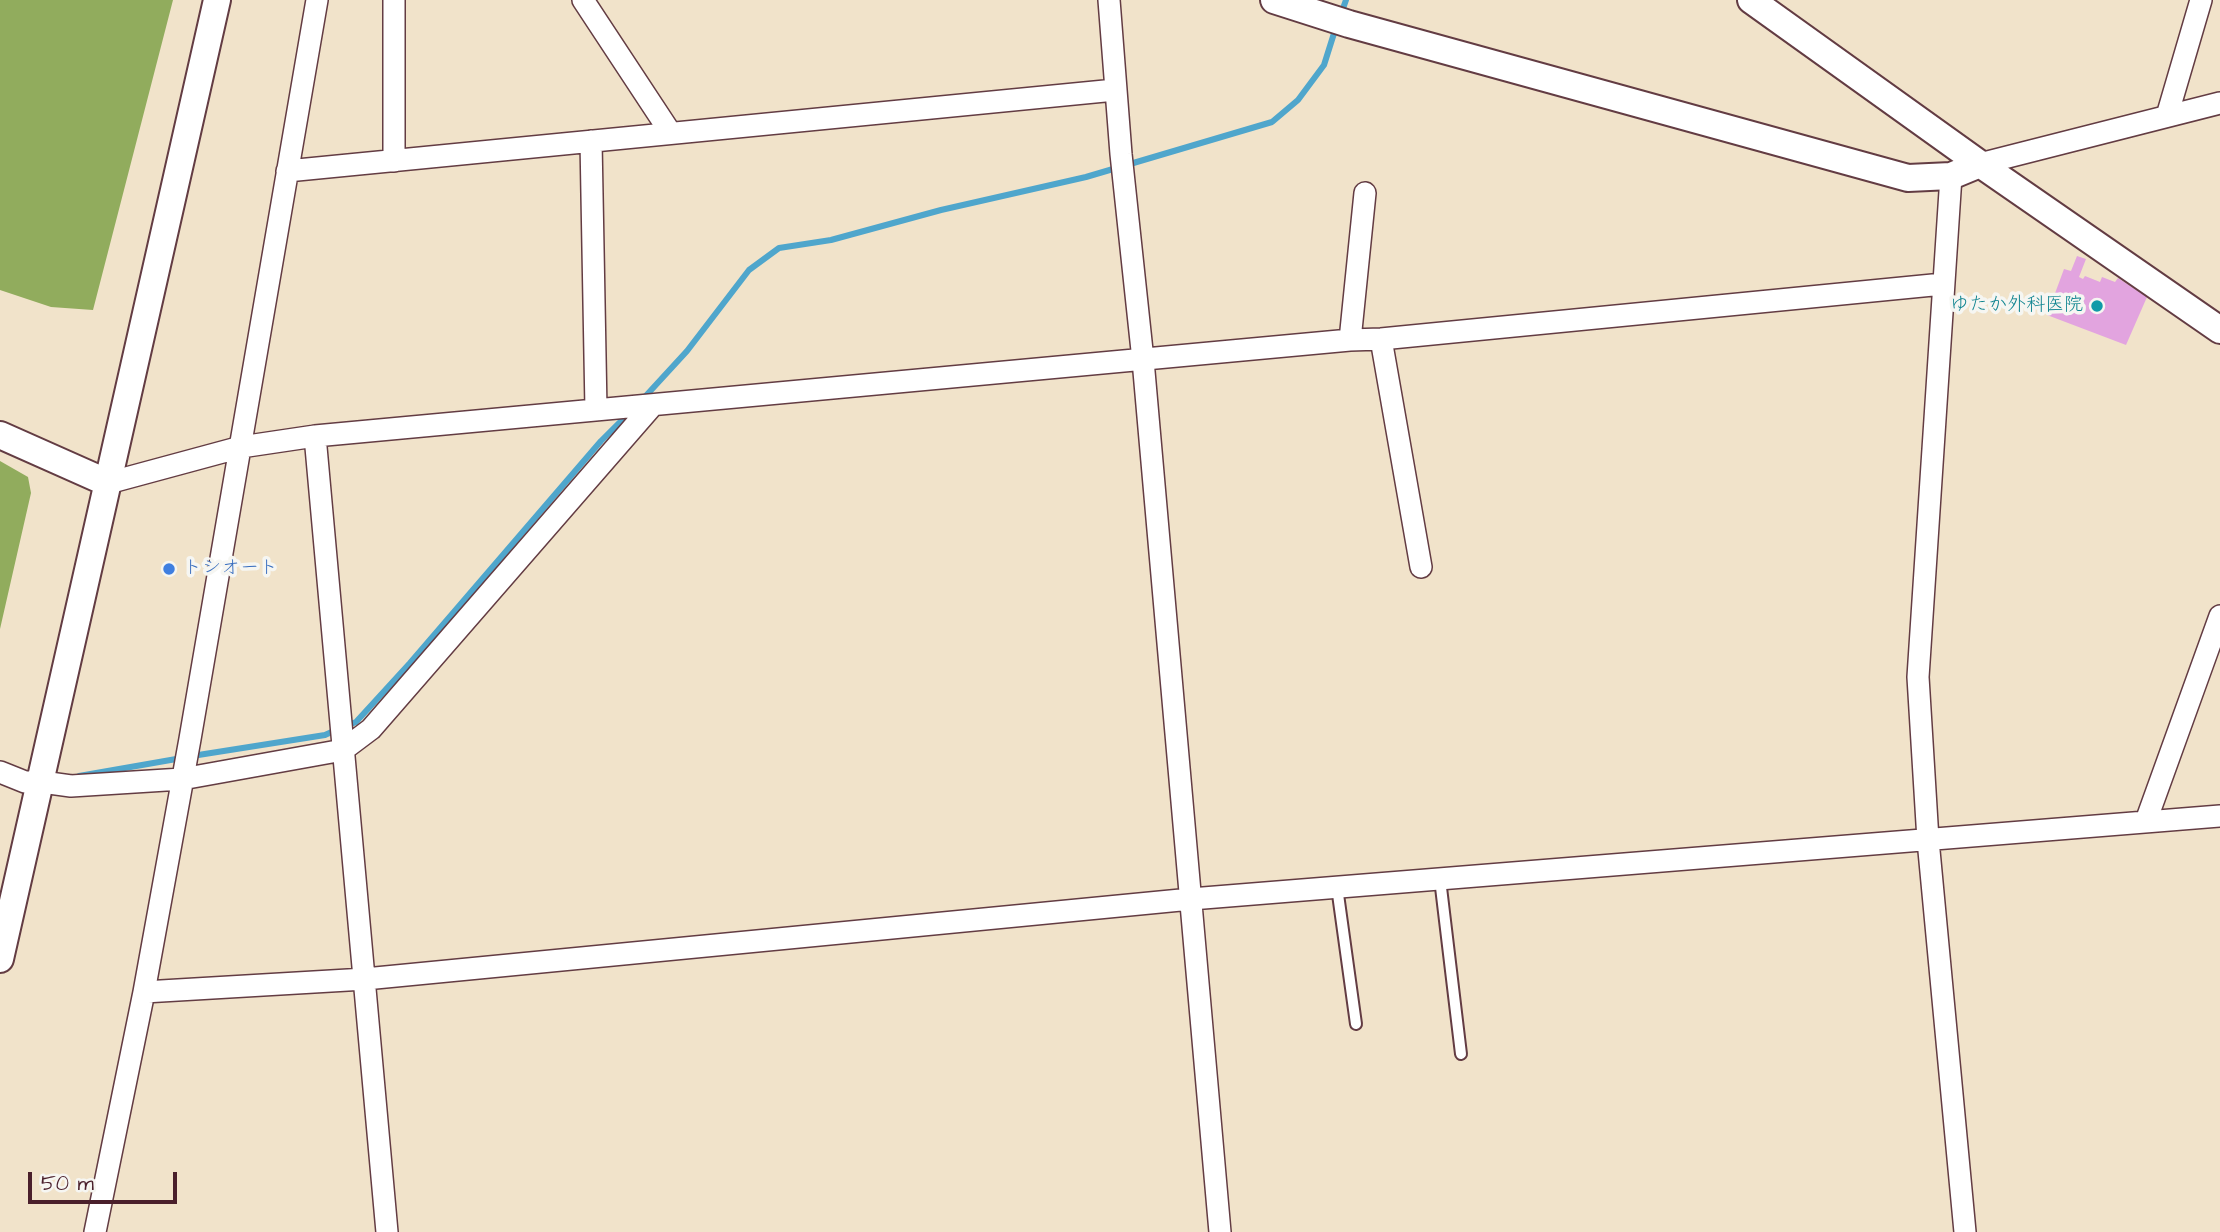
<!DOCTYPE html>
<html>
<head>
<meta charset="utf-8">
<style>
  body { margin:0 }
  #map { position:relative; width:2220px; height:1232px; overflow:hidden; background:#f1e3ca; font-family:"Architects Daughter",sans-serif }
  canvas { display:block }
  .scale { position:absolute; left:28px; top:1172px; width:149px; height:32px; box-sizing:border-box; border:4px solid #4a1f2b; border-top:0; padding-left:9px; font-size:21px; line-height:24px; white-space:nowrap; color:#4a1f2b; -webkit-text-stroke:5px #f6f6f2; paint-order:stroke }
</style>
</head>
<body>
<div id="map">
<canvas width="2220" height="1232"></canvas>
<div class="scale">50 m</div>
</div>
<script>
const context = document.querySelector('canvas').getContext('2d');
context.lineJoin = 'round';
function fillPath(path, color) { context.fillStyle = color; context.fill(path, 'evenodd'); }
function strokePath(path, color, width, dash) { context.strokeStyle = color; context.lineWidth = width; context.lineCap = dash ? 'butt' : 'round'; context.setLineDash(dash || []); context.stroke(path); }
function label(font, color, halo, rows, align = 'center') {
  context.font = font + ' "Architects Daughter","Klee One",sans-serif'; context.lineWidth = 7; context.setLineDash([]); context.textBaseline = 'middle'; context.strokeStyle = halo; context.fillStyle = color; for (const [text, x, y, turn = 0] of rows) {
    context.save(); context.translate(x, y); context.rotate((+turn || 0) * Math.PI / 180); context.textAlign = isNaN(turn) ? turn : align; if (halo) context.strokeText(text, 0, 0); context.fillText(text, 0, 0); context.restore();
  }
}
fillPath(new Path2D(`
  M0,0H173L93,310L51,307L0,290Z
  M0,461L28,477L31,493L0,629Z`), '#91ac5d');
strokePath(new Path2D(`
  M1341,14L1346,0
  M642,400L687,351L749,270L779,248L831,240L941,210L1086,177L1272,122L1298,100L1324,65L1336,27
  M346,726L356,722L410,663L601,441L629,413
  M192,756L325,735L336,730
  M79,776L182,758`), '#4fa6cc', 6);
fillPath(new Path2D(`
  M2077,256L2086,259L2079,277L2083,279L2085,276L2100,282L2102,277L2115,282L2118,278L2147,297L2126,345L2047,315L2064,269L2071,271Z`), '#e2a4df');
const service = new Path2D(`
  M1440,879L1461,1054
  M1337,887L1356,1024`);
const minor = new Path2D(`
  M394,0V161
  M583,0L670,132
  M1109,0L1121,154L1143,360L1220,1232
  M2167,116L2201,0
  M591,141L596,410
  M1980,164L2220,103
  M287,171L1115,90
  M1951,176L1918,677L1928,840L1965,1232
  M1381,339L1421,567
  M1350,340L1365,193
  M315,436L387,1232
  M108,483L241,447L315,436L1350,340L1381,339L1943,284
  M0,772L25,782H42L71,786L182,779L343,750L371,729L652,406
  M2146,821L2220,616
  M144,992L365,979L1191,899L2220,816
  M95,1232L144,992L190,739L317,0`);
const tertiary = new Path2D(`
  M1274,0L1349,24L1908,178L1951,176L1980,164
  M1751,0L1980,164L2220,330
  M0,435L108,483
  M0,959L217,0`);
strokePath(service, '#633c43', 14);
strokePath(minor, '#633c43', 24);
strokePath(tertiary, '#633c43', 30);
strokePath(service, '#fff', 10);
strokePath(minor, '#fff', 21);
strokePath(tertiary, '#fff', 26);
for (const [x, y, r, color] of [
  [2097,306,7,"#0f9aa8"],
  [169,569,7,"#3f7fe0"]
]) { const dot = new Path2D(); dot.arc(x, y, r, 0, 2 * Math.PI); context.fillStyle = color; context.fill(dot); strokePath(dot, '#f6f6f2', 2.5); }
label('19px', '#0d838f', '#f6f6f2', [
  ["ゆたか外科医院",2083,306]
], 'right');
label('19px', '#366cbe', '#f6f6f2', [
  ["トシオート",183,569]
], 'left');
</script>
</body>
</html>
